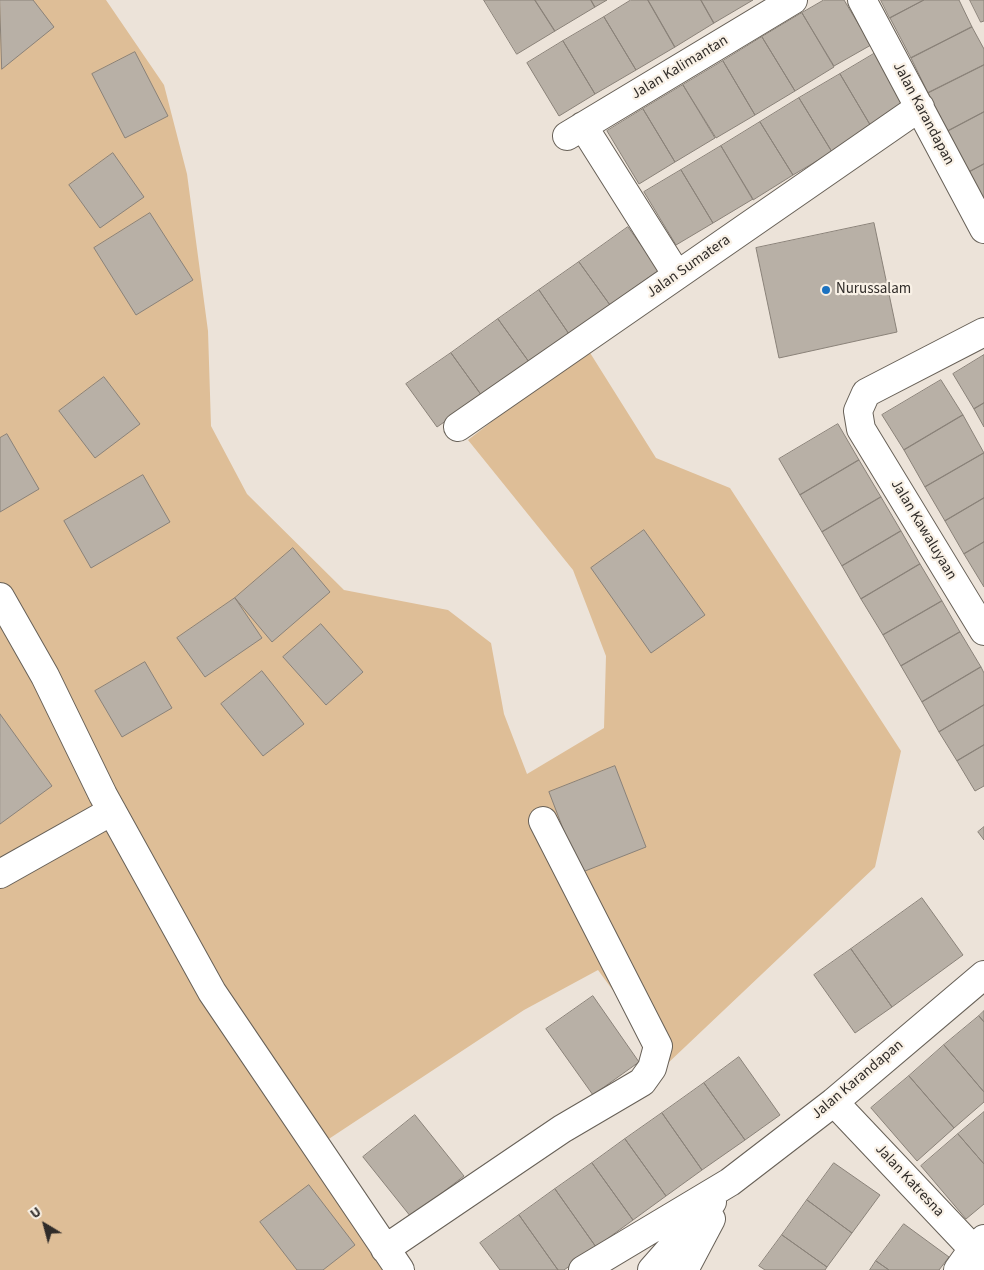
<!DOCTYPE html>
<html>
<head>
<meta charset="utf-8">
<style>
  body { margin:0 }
  #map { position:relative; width:984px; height:1270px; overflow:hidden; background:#ece3d9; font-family:"Source Sans 3",sans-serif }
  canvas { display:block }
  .north { position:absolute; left:20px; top:1200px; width:50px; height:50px; -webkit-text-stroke:4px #f9f1e6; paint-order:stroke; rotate:323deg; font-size:14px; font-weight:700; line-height:20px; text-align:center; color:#302c29 }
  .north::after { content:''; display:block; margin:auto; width:18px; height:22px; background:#302c29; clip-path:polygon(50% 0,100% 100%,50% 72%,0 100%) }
</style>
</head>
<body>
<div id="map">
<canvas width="984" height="1270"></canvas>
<div class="north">U</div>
</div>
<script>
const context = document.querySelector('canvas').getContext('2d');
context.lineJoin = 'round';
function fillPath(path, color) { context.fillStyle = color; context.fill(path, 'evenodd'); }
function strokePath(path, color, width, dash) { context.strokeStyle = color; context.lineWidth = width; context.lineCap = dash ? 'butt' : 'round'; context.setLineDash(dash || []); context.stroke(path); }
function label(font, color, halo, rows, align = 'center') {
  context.font = font + ' "Source Sans 3",sans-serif'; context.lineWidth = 4.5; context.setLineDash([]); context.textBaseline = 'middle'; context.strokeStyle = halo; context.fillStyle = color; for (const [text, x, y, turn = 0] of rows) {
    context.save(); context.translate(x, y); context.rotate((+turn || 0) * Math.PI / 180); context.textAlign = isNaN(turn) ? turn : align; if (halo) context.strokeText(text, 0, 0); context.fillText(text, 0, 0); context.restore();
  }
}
fillPath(new Path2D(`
  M0,0H106L164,85L187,174L208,331L211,426L247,494L344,590L448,610L491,643L504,714L527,774L604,728L606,656L573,570L468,440L587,348L656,458L730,488L901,751L875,867L667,1064L598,970L524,1010L306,1154L388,1270H0Z`), '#debe97');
const building = new Path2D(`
  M0,0H33L54,27L2,69Z
  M484,0H535L555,31L517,54Z
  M535,0H591L595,7L555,31Z
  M591,0H607L595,7Z
  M631,0H648L675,47L636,70L604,17Z
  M648,0H701L714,23L675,47Z
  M701,0H753L714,23Z
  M824,0H844L871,45L834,66L802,13Z
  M881,0H924L890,18Z
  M924,0H959L972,27L911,58L890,18Z
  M970,0H984V21L981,22Z
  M802,13L834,67L795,91L762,37Z
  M604,17L636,70L595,94L563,41Z
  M972,27L984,49V65L928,93L911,58Z
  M762,37L795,91L755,115L723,61Z
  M563,41L595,94L559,116L527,63Z
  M135,52L168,116L125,138L92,74Z
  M877,52L908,106L872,128L840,74Z
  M723,61L755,115L716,138L683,85Z
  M984,65V112L948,131L928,93Z
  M840,74L872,128L832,152L799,98Z
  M683,85L715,138L675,162L643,109Z
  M799,98L832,152L793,175L760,122Z
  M643,109L675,162L639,184L607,131Z
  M984,112V164L969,172L948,131Z
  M760,122L793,175L753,200L721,146Z
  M721,146L753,199L713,223L681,170Z
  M113,153L144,197L100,228L69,185Z
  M984,164V201L969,172Z
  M681,170L713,223L676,245L644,192Z
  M150,213L193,280L136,315L94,248Z
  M874,223L897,332L779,358L756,248Z
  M628,227L659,270L610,305L579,262Z
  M579,262L610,305L569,334L539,290Z
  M539,290L569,334L529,362L498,319Z
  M498,319L529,362L482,396L451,353Z
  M451,353L482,396L437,427L406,384Z
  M984,355V403L974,409L953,374Z
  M104,377L140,424L95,458L59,411Z
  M941,380L963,415L904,450L882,415Z
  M984,403V427L974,409Z
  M963,415L984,453L925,487L904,450Z
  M838,424L859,460L800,495L779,459Z
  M7,434L39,489L0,512V438Z
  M984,453V498L945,521L925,487Z
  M859,460L881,497L822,532L800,495Z
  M143,475L170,522L91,568L64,521Z
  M881,497L901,531L842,566L822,532Z
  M984,498V542L964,554L945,521Z
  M644,530L705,615L651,653L591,568Z
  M901,531L920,564L861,599L842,566Z
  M984,542V587L964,554Z
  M293,548L330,592L272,642L235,598Z
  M920,564L942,601L883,635L861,599Z
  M235,598L262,638L205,677L177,638Z
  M942,601L960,632L901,666L883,635Z
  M321,624L363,672L326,705L283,657Z
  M960,632L981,667L922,702L901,666Z
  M145,662L172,708L122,737L95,691Z
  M981,667L984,673V705L939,732L922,702Z
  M262,671L304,724L263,756L221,704Z
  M984,705V745L957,761L939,732Z
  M0,714L52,786L0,824Z
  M984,745V786L975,791L957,761Z
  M615,766L646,847L580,873L549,792Z
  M984,827V840L978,832Z
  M922,898L963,955L892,1007L851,949Z
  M851,949L892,1007L855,1033L814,975Z
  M593,996L639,1062L593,1095L546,1029Z
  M984,1011V1022L979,1016Z
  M979,1016L984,1022V1092L944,1045Z
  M944,1045L984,1092V1102L954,1128L909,1076Z
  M739,1057L780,1115L745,1140L704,1083Z
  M909,1076L954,1128L917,1161L871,1108Z
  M704,1083L745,1140L702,1170L662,1113Z
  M984,1112V1164L958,1134Z
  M662,1113L702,1170L666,1196L625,1139Z
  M415,1115L464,1176L411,1217L363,1157Z
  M958,1134L984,1164V1204L966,1219L921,1166Z
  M625,1139L666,1196L633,1220L592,1163Z
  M592,1163L633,1220L596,1247L555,1189Z
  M834,1163L880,1195L852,1233L807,1200Z
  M309,1185L355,1245L323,1270H297L260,1222Z
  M555,1189L596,1247L564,1270H558L519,1215Z
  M807,1200L852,1233L827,1267L782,1235Z
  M519,1215L558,1270H500L480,1243Z
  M904,1224L949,1257L939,1270H889L876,1261Z
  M782,1235L827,1267L825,1270H765L759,1266Z
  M876,1261L889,1270H870Z`);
fillPath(building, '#b8b0a6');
strokePath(building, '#8a8279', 1);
const minor = new Path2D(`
  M862,0L984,229
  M583,126L677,275
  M567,136L793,0
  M984,332L866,393L858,411L861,429L984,631
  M458,427L920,107
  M0,597L45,676L103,795L212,992L400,1270
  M0,874L112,811
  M834,1102L973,1249L984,1239
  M385,1249L562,1129L642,1082L652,1068L658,1046L543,821
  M583,1270L730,1182L834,1102L984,975
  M652,1270L712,1202
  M684,1270L711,1219
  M958,1270L973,1249L984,1267`);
strokePath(minor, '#676057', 30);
strokePath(minor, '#fff', 28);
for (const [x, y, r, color] of [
  [826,290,5,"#1c72c0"]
]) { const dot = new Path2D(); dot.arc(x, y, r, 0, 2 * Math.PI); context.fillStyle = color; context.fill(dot); strokePath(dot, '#f9f1e6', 2); }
label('15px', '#302c29', '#f9f1e6', [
  ["Jalan Kalimantan",680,68,-31],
  ["Jalan Karandapan",923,114,62],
  ["Jalan Sumatera",689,267,-35],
  ["Jalan Kawaluyaan",923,530,59],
  ["Jalan Karandapan",858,1080,-40],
  ["Jalan Katresna",909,1181,47]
]);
label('15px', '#302c29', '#f9f1e6', [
  ["Nurussalam",836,290]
], 'left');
</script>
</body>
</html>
